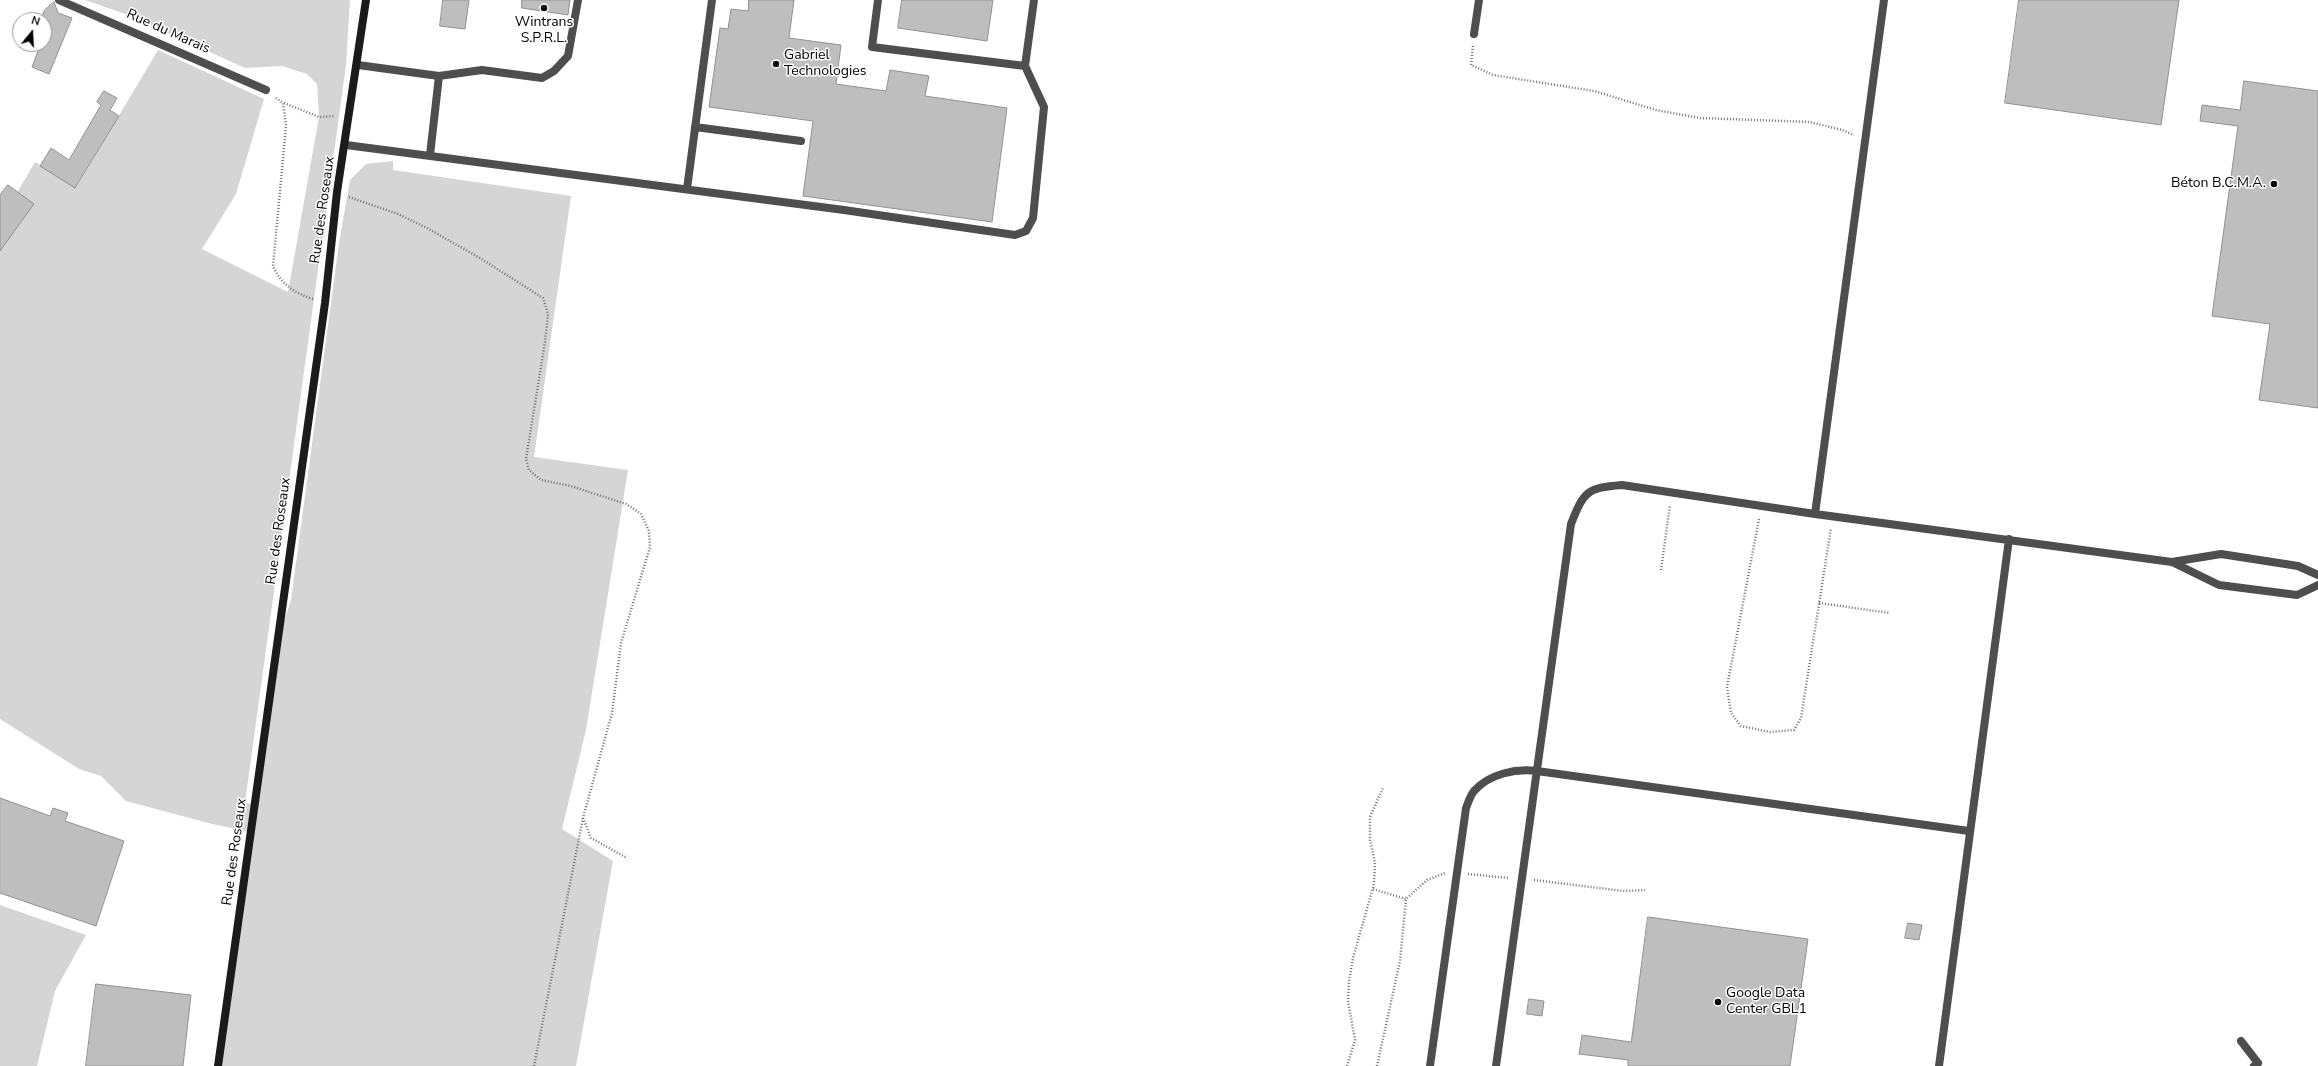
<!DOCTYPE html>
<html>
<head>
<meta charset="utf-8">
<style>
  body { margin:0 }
  #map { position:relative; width:2318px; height:1066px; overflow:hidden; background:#fff; font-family:"Nunito Sans",sans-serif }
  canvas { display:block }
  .north { position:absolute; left:12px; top:12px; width:40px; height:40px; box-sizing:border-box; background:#fff; border:1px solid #999; border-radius:50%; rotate:18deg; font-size:11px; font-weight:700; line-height:16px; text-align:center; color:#000 }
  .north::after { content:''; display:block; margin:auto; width:14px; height:18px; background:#000; clip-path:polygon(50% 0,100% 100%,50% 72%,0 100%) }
</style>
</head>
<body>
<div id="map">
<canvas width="2318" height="1066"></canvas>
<div class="north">N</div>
</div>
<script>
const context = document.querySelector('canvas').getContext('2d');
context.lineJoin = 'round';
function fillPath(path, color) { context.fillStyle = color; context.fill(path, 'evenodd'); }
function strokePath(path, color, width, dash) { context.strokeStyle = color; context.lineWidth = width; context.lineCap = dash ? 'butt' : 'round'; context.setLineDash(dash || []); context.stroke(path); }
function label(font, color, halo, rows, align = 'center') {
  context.font = font + ' "Nunito Sans",sans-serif'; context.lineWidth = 3; context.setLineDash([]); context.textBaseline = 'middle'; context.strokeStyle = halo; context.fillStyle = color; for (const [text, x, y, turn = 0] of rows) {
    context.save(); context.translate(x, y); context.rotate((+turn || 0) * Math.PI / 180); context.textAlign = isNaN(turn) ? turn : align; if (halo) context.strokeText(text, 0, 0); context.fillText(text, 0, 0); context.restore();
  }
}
fillPath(new Path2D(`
  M85,0H350L346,65L245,803L254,804L277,643L291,600L339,243L350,180L366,164L393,161V170L571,196L534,457L628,470L586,730L562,829L613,861L576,1066H218L250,832L212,824L126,801L101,776L79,769L0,719V222L35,162L77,186L158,50L264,99L236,194L202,249L288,292L319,117L317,84L307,74L282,66L245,68L128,15Z
  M0,905L86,935L55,991L37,1066H0Z`), '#d5d5d5');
const building = new Path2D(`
  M443,0H469L465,29L440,26Z
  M522,0H570L568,15L522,8Z
  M749,0H794L789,38L841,45L836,84L886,91L890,70L929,76L925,96L1007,108L992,222L803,196L813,121L709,107L720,28L728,29L731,9L748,11Z
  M902,0H993L987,41L898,28Z
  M2019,0H2179L2161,125L2005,103Z
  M54,2L58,13L72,18L49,74L32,67L38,51L30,48L31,44H44V20H41L44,11Z
  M2244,81L2318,91V408L2259,400L2270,324L2212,316L2238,126L2200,121L2202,105L2240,110Z
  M104,91L117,98L110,110L119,116L75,188L40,166L51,148L69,160L101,105L97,102Z
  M8,185L34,204L0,251V195Z
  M0,798L50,816L53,808L68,813L65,821L124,841L96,926L0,893Z
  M1648,917L1808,939L1790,1066H1628V1060L1579,1054L1582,1035L1631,1042Z
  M1908,923L1922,925L1919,940L1905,938Z
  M96,984L191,995L183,1066H86Z
  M1529,999L1544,1001L1542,1016L1527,1014Z`);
fillPath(building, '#bebebe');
strokePath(building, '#929292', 1);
strokePath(new Path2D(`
  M1473,46L1471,65L1493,75L1594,91L1656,110L1700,118L1810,122L1842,130L1854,135
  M276,98L283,103L286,126L273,266C281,284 294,293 313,299
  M284,103L319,117L335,116
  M349,197L398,214L427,228L480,258L543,298L548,314L545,342L526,459L529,470L541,480L571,486L626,504L641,514L649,531L650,547L621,643L612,713L583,818L534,1066
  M1759,519L1727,687L1731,713L1741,726L1770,732L1794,730L1801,718L1831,528
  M1661,570L1670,505
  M1819,603L1890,613
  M583,818L591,838L627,858
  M1468,874L1509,878
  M1534,880L1623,891L1645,890
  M1373,889L1406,899
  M1347,1066L1355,1040L1348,1001L1349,981L1353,958L1374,884L1375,863L1370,840V817L1383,788
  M1377,1066L1400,961L1406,899L1427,880L1445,873`), '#707070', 2.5, [1, 2]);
strokePath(new Path2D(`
  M878,0L872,47L1025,66L1034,0
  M1474,34L1479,0
  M358,65L439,76L430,155
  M439,76L482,70L542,78L554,71L568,56L578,0
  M695,127L801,141
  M346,145L844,210L1015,235L1026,231L1033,218L1044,107L1025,66
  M687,189L712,0
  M1815,514L1884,0
  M2172,562L2221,554L2298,566L2318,575
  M2241,1041L2258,1063L2254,1066
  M1430,1066L1466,808C1468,803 1470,796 1474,791C1489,774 1516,768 1537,771L1969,831
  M1496,1066L1571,524C1584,491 1587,488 1622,485L1815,514L2172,562L2219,585L2297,595L2318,585
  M1939,1066L2009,539`), '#4e4e4e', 8);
strokePath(new Path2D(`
  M59,0L266,90`), '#4e4e4e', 8);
strokePath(new Path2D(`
  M218,1066L325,303L337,192L366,0`), '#1b1b1b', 8);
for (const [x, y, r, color] of [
  [544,8,4,"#000"],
  [776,64,4,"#000"],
  [2274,184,4,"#000"],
  [1718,1002,4,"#000"]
]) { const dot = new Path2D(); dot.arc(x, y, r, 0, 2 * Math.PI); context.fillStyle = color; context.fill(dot); strokePath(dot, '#fff', 1.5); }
label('14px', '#000', '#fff', [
  ["Wintrans",544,23,"center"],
  ["S.P.R.L.",544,39,"center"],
  ["Gabriel",784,56],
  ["Technologies",784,72],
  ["Béton B.C.M.A.",2266,184,"right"],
  ["Google Data",1726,994],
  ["Center GBL1",1726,1010]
], 'left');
label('14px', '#000', '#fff', [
  ["Rue du Marais",168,32,24],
  ["Rue des Roseaux",323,210,-82],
  ["Rue des Roseaux",279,531,-82],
  ["Rue des Roseaux",235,852,-82]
]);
</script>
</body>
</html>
